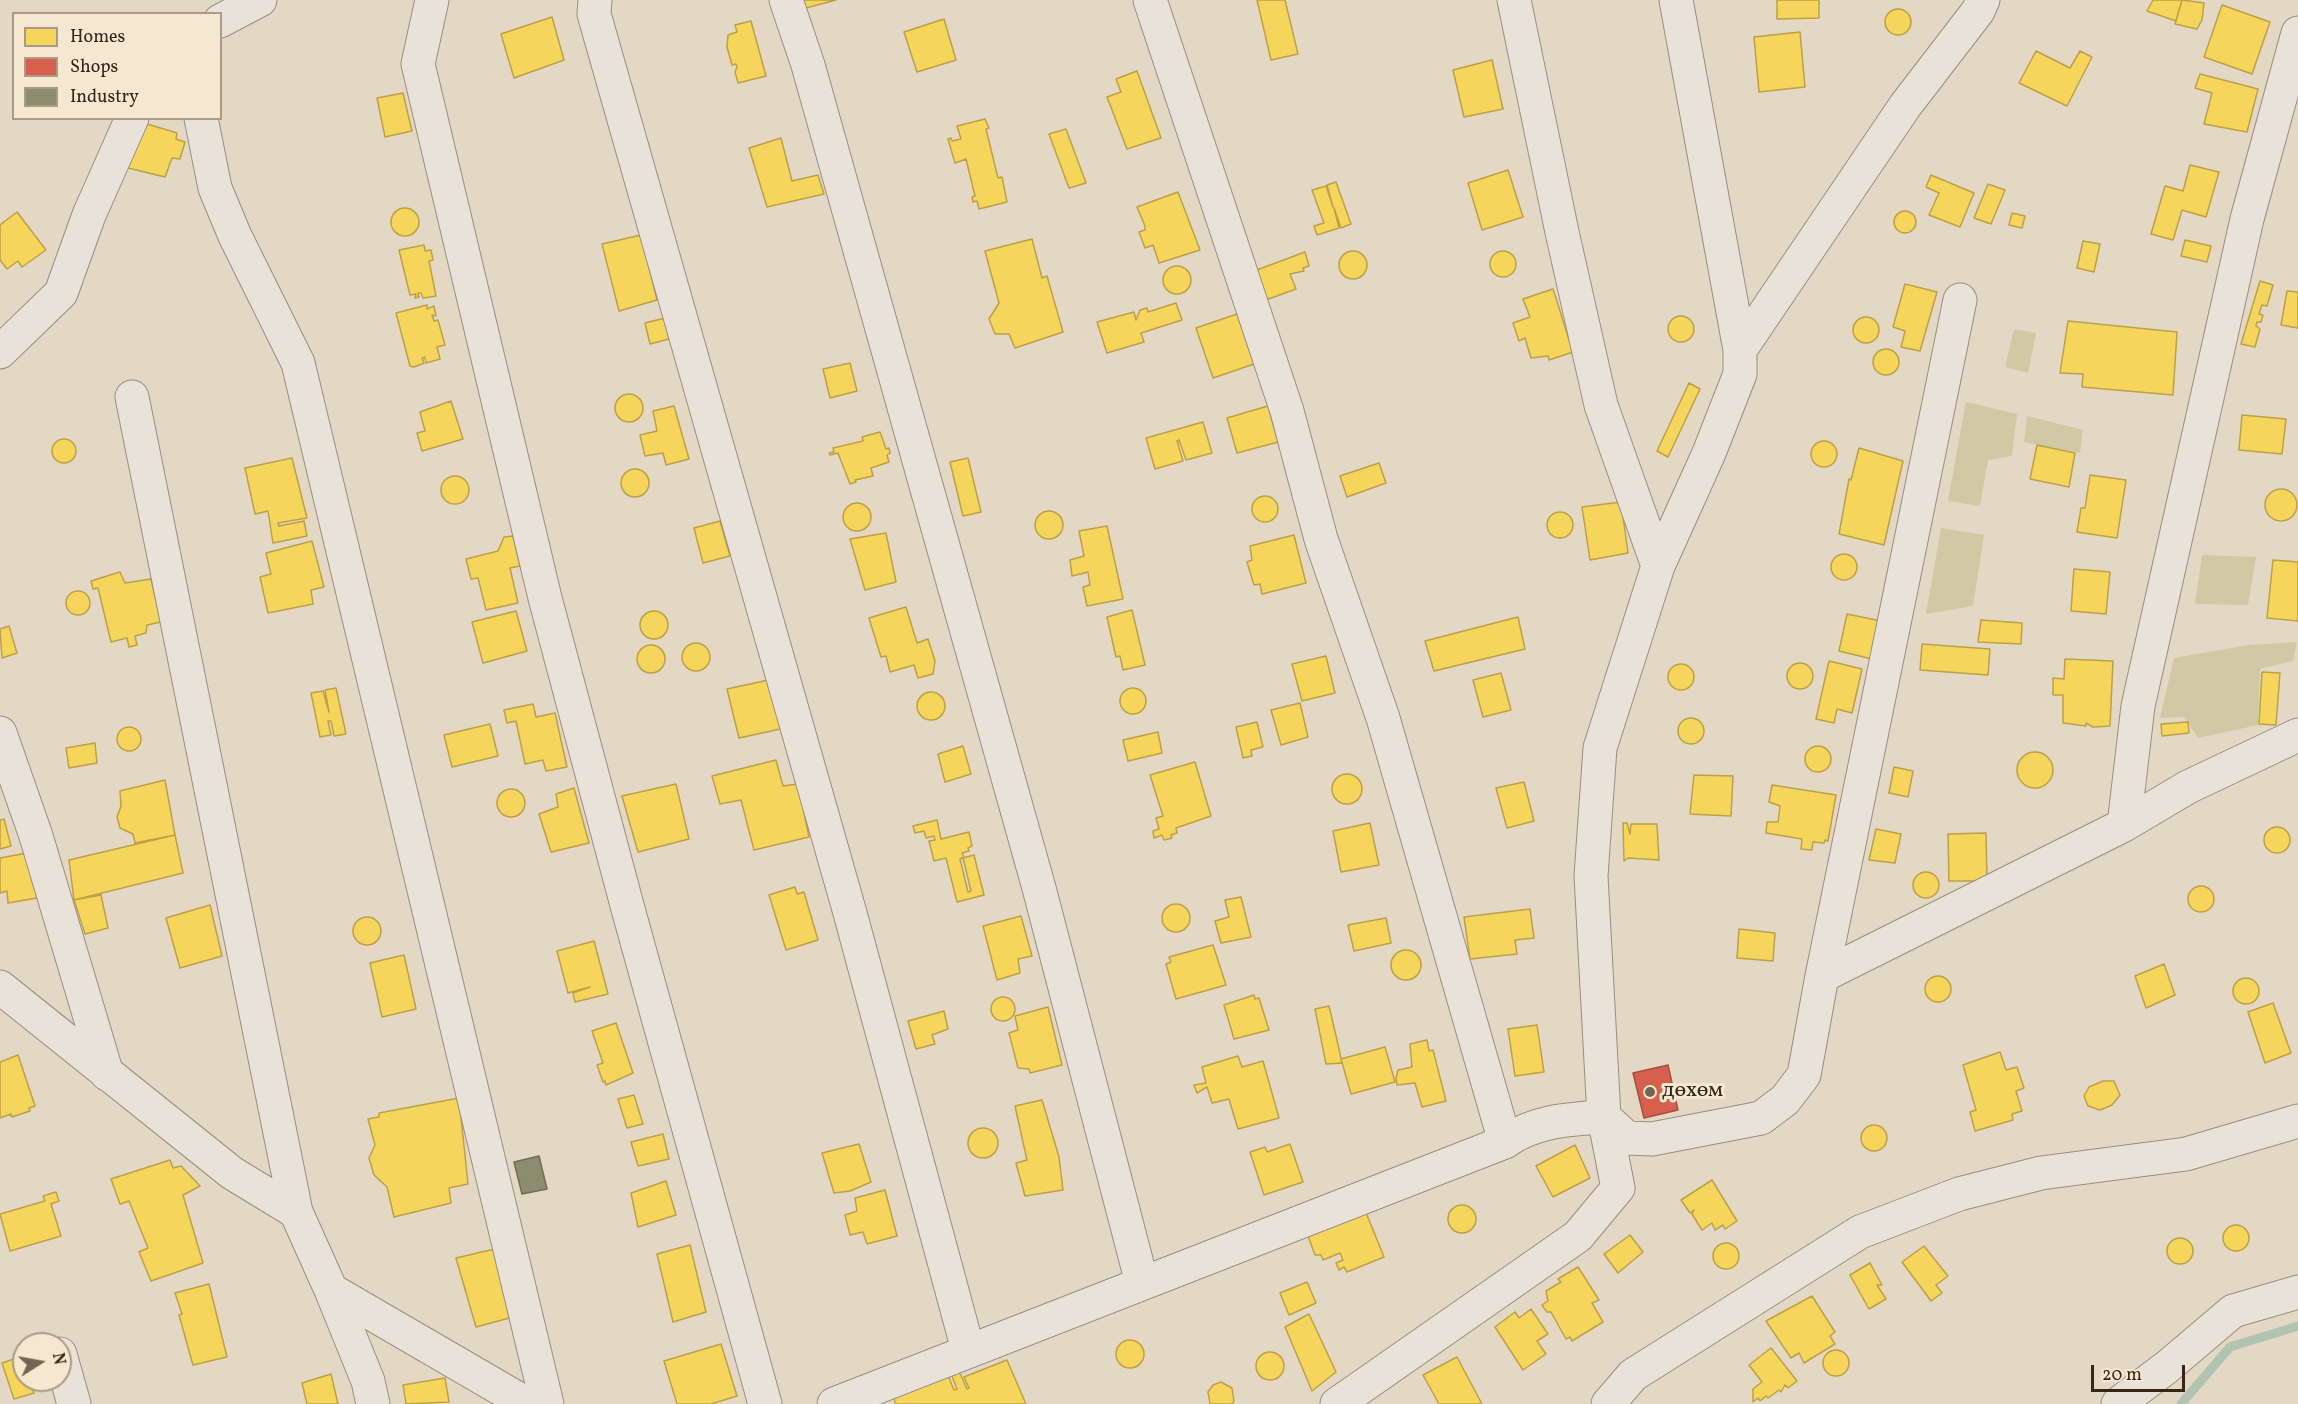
<!DOCTYPE html>
<html>
<head>
<meta charset="utf-8">
<style>
  body { margin:0 }
  #map { position:relative; width:2298px; height:1404px; overflow:hidden; background:#e3d8c3; font-family:Vollkorn,serif }
  canvas { display:block }
  .legend { position:absolute; left:12px; top:12px; width:210px; height:108px; box-sizing:border-box; background:#f5e8d0; border:2px solid #aa9a86; margin:0; padding:8px 10px; list-style:none; font-size:18px; color:#392516 }
  .legend li { display:flex; align-items:center; gap:12px; height:30px }
  .legend b { width:30px; border:2px solid #aa9a86 }
  .north { position:absolute; left:12px; top:1332px; width:60px; height:60px; box-sizing:border-box; background:#f5e8d0; border:2px solid #aa9a86; border-radius:50%; rotate:79deg; font-size:16px; font-weight:700; line-height:24px; text-align:center; color:#392516 }
  .north::after { content:''; display:block; margin:auto; width:21px; height:27px; background:#746453; clip-path:polygon(50% 0,100% 100%,50% 72%,0 100%) }
  .scale { position:absolute; left:2091px; top:1365px; width:94px; height:27px; box-sizing:border-box; border:3px solid #392516; border-top:0; padding-left:8px; font-size:18px; line-height:21px; white-space:nowrap; color:#392516; -webkit-text-stroke:4px #f5e8d0; paint-order:stroke }
</style>
</head>
<body>
<div id="map">
<canvas width="2298" height="1404"></canvas>
<ul class="legend">
<li><b style="height:16px;background:#f6d55c"></b>Homes</li>
<li><b style="height:16px;background:#d6604d"></b>Shops</li>
<li><b style="height:16px;background:#8c8c6e"></b>Industry</li>
</ul>
<div class="north">N</div>
<div class="scale">20 m</div>
</div>
<script>
const context = document.querySelector('canvas').getContext('2d');
context.lineJoin = 'round';
function fillPath(path, color) { context.fillStyle = color; context.fill(path, 'evenodd'); }
function strokePath(path, color, width, dash) { context.strokeStyle = color; context.lineWidth = width; context.lineCap = dash ? 'butt' : 'round'; context.setLineDash(dash || []); context.stroke(path); }
function label(font, color, halo, rows, align = 'center') {
  context.font = font + ' Vollkorn,serif'; context.lineWidth = 6; context.setLineDash([]); context.textBaseline = 'middle'; context.strokeStyle = halo; context.fillStyle = color; for (const [text, x, y, turn = 0] of rows) {
    context.save(); context.translate(x, y); context.rotate((+turn || 0) * Math.PI / 180); context.textAlign = isNaN(turn) ? turn : align; if (halo) context.strokeText(text, 0, 0); context.fillText(text, 0, 0); context.restore();
  }
}
fillPath(new Path2D(`
  M2014,329L2036,333L2028,373L2005,367Z
  M1966,402L2017,414L2012,456L1988,460L1980,506L1948,501Z
  M2027,416L2083,430L2080,453L2024,442Z
  M1941,528L1984,535L1973,606L1926,614Z
  M2202,555L2256,557L2248,605L2195,604Z
  M2297,642L2293,661L2260,669L2258,725L2198,738L2184,717L2160,718L2174,658L2249,645Z`), '#d1c9a3');
const homes = new Path2D(`
  M799,0H836L802,9Z
  M1257,0H1285L1298,54L1271,60Z
  M1777,0H1819V18L1777,19Z
  M2153,0H2182L2176,21L2147,11Z
  M2182,0L2204,3L2202,20L2197,29L2175,24Z
  M2222,5L2270,22L2252,74L2204,57Z
  M1885 22a13 13 0 1 1 26 0a13 13 0 1 1-26 0Z
  M552,17L564,60L514,78L501,34Z
  M944,19L956,60L917,72L904,32Z
  M751,21L766,76L738,83L735,72L737,67L736,64L732,65L727,47L728,35L737,32L735,25Z
  M1800,32L1805,87L1759,92L1754,37Z
  M2036,51L2070,68L2080,51L2092,57L2067,106L2019,83Z
  M1492,60L1503,109L1464,117L1453,70Z
  M1137,71L1161,138L1127,149L1107,97L1121,92L1116,79Z
  M2200,74L2258,89L2247,132L2204,124L2212,93L2195,88Z
  M403,93L412,131L385,137L377,98Z
  M985,119L989,128L986,129L998,178L1002,177L1007,202L979,209L977,201L973,202L972,197L975,196L966,159L955,163L948,139L951,138L952,141L961,139L957,126Z
  M144,123L177,133L176,139L185,142L180,159L172,158L165,177L128,168Z
  M1066,129L1086,183L1069,188L1049,134Z
  M781,138L792,181L818,175L824,194L767,207L749,148Z
  M2190,165L2219,172L2206,217L2182,210L2173,240L2151,234L2165,186L2183,191Z
  M1508,170L1523,217L1482,230L1468,183Z
  M1931,175L1974,193L1960,227L1929,215L1939,193L1926,187Z
  M1336,182L1351,224L1341,228L1334,208L1339,228L1317,235L1314,226L1324,223L1312,190L1326,186L1333,207L1327,185Z
  M1988,184L2005,190L1991,224L1974,218Z
  M1178,192L1200,250L1159,263L1153,245L1145,248L1139,232L1145,230V226L1137,207Z
  M391 222a14 14 0 1 1 28 0a14 14 0 1 1-28 0Z
  M1894 222a11 11 0 1 1 22 0a11 11 0 1 1-22 0Z
  M17,212L46,250L22,267L18,261L7,269L0,260V225Z
  M2012,213L2025,216L2022,228L2009,225Z
  M641,235L657,300L619,311L602,244Z
  M1032,239L1042,278L1047,276L1063,332L1015,348L1009,334H995L989,319L999,303L985,251Z
  M2185,240L2211,246L2207,262L2181,256Z
  M2083,241L2100,244L2094,272L2077,268Z
  M424,245L425,251L431,250L433,260L429,261L436,296L423,298L421,293H418L419,297L415,298L416,294L410,295L399,250Z
  M1490 264a13 13 0 1 1 26 0a13 13 0 1 1-26 0Z
  M1339 265a14 14 0 1 1 28 0a14 14 0 1 1-28 0Z
  M1305,252L1309,266L1303,268L1304,271L1290,274L1296,289L1263,301L1254,271Z
  M1163 280a14 14 0 1 1 28 0a14 14 0 1 1-28 0Z
  M2260,281L2273,285L2267,306L2262,305L2259,314L2263,315L2261,322H2257L2256,326L2260,329L2255,347L2241,344Z
  M1905,284L1937,292L1920,351L1901,347L1905,331L1893,327Z
  M1553,289L1573,352L1549,360L1548,356L1531,358L1525,338L1519,341L1513,323L1530,317L1523,299Z
  M2287,291L2298,292V328L2281,325Z
  M1176,303L1182,320L1141,333L1144,342L1107,353L1097,322L1134,312L1136,320L1140,310L1147,308L1148,312Z
  M427,305V309L434,306L436,316L432,315L434,321L438,320L445,345L437,347L440,359L426,363L425,357L422,358L424,363L414,367L410,366L396,313Z
  M1237,314L1254,364L1213,378L1196,328Z
  M1668 329a13 13 0 1 1 26 0a13 13 0 1 1-26 0Z
  M1853 330a13 13 0 1 1 26 0a13 13 0 1 1-26 0Z
  M665,318L669,339L650,344L645,323Z
  M2068,321L2177,332L2173,395L2082,387L2083,374L2060,373Z
  M1873 362a13 13 0 1 1 26 0a13 13 0 1 1-26 0Z
  M850,363L857,391L830,398L823,369Z
  M1689,383L1700,389L1668,457L1657,451Z
  M615 408a14 14 0 1 1 28 0a14 14 0 1 1-28 0Z
  M451,401L463,439L422,451L417,433L425,431L420,412Z
  M674,406L689,459L666,465L663,453L645,456L640,435L657,431L653,411Z
  M1268,406L1278,442L1237,453L1227,418Z
  M2242,415L2286,419L2282,454L2239,450Z
  M1203,422L1212,453L1186,460L1179,440L1177,441L1183,461L1155,469L1146,438Z
  M880,432L886,449L889,448L890,453L887,455L889,462L871,468L873,476L855,480L856,482L850,484L838,453L830,455L829,453L834,452L833,448L863,441L862,437Z
  M52 451a12 12 0 1 1 24 0a12 12 0 1 1-24 0Z
  M1811 454a13 13 0 1 1 26 0a13 13 0 1 1-26 0Z
  M2037,445L2075,453L2069,487L2030,479Z
  M1859,448L1903,461L1884,545L1839,534L1849,479L1851,480Z
  M292,458L307,518L278,523L279,526L304,521L307,536L273,543L268,511L255,514L245,468Z
  M968,458L981,512L963,516L950,462Z
  M1379,463L1386,483L1347,497L1340,476Z
  M621 483a14 14 0 1 1 28 0a14 14 0 1 1-28 0Z
  M2090,475L2126,480L2117,538L2077,532L2081,508H2085Z
  M441 490a14 14 0 1 1 28 0a14 14 0 1 1-28 0Z
  M2265 505a16 16 0 1 1 32 0a16 16 0 1 1-32 0Z
  M1252 509a13 13 0 1 1 26 0a13 13 0 1 1-26 0Z
  M1621,502L1628,553L1590,560L1582,507Z
  M843 517a14 14 0 1 1 28 0a14 14 0 1 1-28 0Z
  M1035 525a14 14 0 1 1 28 0a14 14 0 1 1-28 0Z
  M1547 525a13 13 0 1 1 26 0a13 13 0 1 1-26 0Z
  M720,521L730,556L703,563L694,528Z
  M1107,526L1123,599L1087,606L1083,587L1090,585L1088,572L1072,576L1070,560L1084,556L1079,531Z
  M886,533L896,582L865,590L850,539Z
  M1294,535L1306,583L1262,594L1260,584L1254,585L1247,562L1252,560L1250,546Z
  M513,536L520,566L510,568L518,603L486,610L478,578L471,579L466,559L498,551L504,537Z
  M312,541L324,587L311,590L313,604L268,613L260,577L271,574L266,553Z
  M1831 567a13 13 0 1 1 26 0a13 13 0 1 1-26 0Z
  M2273,560L2298,562V621L2267,618Z
  M2074,569L2110,572L2106,614L2071,611Z
  M120,572L125,583L151,579L161,622L147,625L146,633L135,636L137,645L129,647L127,638L111,642L98,588L93,589L91,581Z
  M66 603a12 12 0 1 1 24 0a12 12 0 1 1-24 0Z
  M906,607L917,643L928,639L935,661L933,674L918,678L914,665L890,672L886,656L881,657L869,618Z
  M1132,610L1145,665L1123,670L1120,656L1116,657L1107,617Z
  M516,611L527,651L483,663L472,622Z
  M640 625a14 14 0 1 1 28 0a14 14 0 1 1-28 0Z
  M1847,614L1881,621L1872,659L1839,651Z
  M1518,617L1525,649L1434,671L1425,641Z
  M1981,620L2022,623L2021,644L1978,642Z
  M9,626L17,653L2,658L0,629Z
  M682 657a14 14 0 1 1 28 0a14 14 0 1 1-28 0Z
  M1922,644L1990,649L1988,675L1920,670Z
  M637 659a14 14 0 1 1 28 0a14 14 0 1 1-28 0Z
  M1326,656L1335,693L1302,701L1292,664Z
  M2065,659L2113,661L2110,726L2093,727L2086,723V726L2063,723V695H2053V678L2064,679Z
  M1829,661L1862,669L1852,713L1837,709L1834,723L1816,719Z
  M1787 676a13 13 0 1 1 26 0a13 13 0 1 1-26 0Z
  M1668 677a13 13 0 1 1 26 0a13 13 0 1 1-26 0Z
  M2262,672L2280,673L2276,725L2259,724Z
  M1501,673L1511,710L1483,717L1473,680Z
  M773,679L785,728L739,738L727,689Z
  M1120 701a13 13 0 1 1 26 0a13 13 0 1 1-26 0Z
  M336,688L346,734L334,736L331,721H328L331,735L320,737L311,693L323,691L329,712L325,690Z
  M917 706a14 14 0 1 1 28 0a14 14 0 1 1-28 0Z
  M1300,703L1308,737L1281,745L1271,710Z
  M533,704L536,717L555,713L567,767L546,771L543,760L525,764L516,721L507,723L504,710Z
  M1678 731a13 13 0 1 1 26 0a13 13 0 1 1-26 0Z
  M1257,722L1263,747L1251,750L1252,756L1243,758L1236,727Z
  M2188,722L2189,733L2162,736L2161,724Z
  M490,724L498,756L452,767L444,735Z
  M117 739a12 12 0 1 1 24 0a12 12 0 1 1-24 0Z
  M1158,732L1162,753L1128,761L1123,740Z
  M95,743L97,763L69,768L66,748Z
  M1805 759a13 13 0 1 1 26 0a13 13 0 1 1-26 0Z
  M963,746L971,774L945,782L938,754Z
  M2017 770a18 18 0 1 1 36 0a18 18 0 1 1-36 0Z
  M776,760L783,786L798,784L809,837L754,850L741,800L720,804L712,776Z
  M1195,762L1211,816L1176,828L1177,833L1171,835L1172,838L1164,840L1162,835L1154,838L1153,831L1159,829L1156,818L1163,816L1150,775Z
  M1894,767L1913,771L1908,797L1889,793Z
  M1332 789a15 15 0 1 1 30 0a15 15 0 1 1-30 0Z
  M1694,775L1733,776L1731,816L1690,814Z
  M165,780L175,835L135,843L133,834L120,828L117,817L121,806L120,791Z
  M1524,782L1534,821L1507,828L1496,788Z
  M676,784L689,839L638,852L622,796Z
  M1772,785L1836,795L1828,841L1825,840L1824,843L1813,842L1812,850L1801,849L1802,839L1766,833L1767,822H1778L1780,806L1769,802Z
  M574,788L589,843L551,852L539,814L558,807L556,794Z
  M497 803a14 14 0 1 1 28 0a14 14 0 1 1-28 0Z
  M4,819L11,846L0,849V820Z
  M937,820L941,839L969,832L972,846L968,848L969,851L962,853L964,857L960,859L968,892L971,891L963,858L974,855L984,895L957,902L946,858L934,861L929,841L935,840L934,836L926,838L924,831L915,833L913,826Z
  M1370,823L1379,865L1341,872L1333,831Z
  M1623,823H1627L1630,834L1631,824H1657L1659,860L1628,858L1624,861Z
  M2264 840a13 13 0 1 1 26 0a13 13 0 1 1-26 0Z
  M1876,829L1901,834L1895,863L1869,860Z
  M1986,833L1987,881H1949L1948,834Z
  M175,835L183,873L74,900L69,860Z
  M27,853L37,898L8,903L7,891L0,893V858Z
  M1913 885a13 13 0 1 1 26 0a13 13 0 1 1-26 0Z
  M2188 899a13 13 0 1 1 26 0a13 13 0 1 1-26 0Z
  M795,887L797,894L804,892L818,940L786,950L769,895Z
  M101,895L108,928L85,934L74,900Z
  M1241,897L1251,937L1221,943L1215,921L1229,917L1225,900Z
  M1162 918a14 14 0 1 1 28 0a14 14 0 1 1-28 0Z
  M210,905L222,956L180,968L166,918Z
  M1530,909L1534,938L1515,940L1517,954L1470,959L1464,917Z
  M1021,916L1032,956L1018,959L1020,973L997,980L983,926Z
  M353 931a14 14 0 1 1 28 0a14 14 0 1 1-28 0Z
  M1386,918L1391,943L1354,951L1348,925Z
  M1739,929L1775,933L1773,961L1737,958Z
  M594,941L608,994L575,1002L573,993L590,987L568,993L557,951Z
  M1213,945L1226,985L1176,999L1166,964L1171,962L1169,957Z
  M1391 965a15 15 0 1 1 30 0a15 15 0 1 1-30 0Z
  M404,955L416,1009L382,1017L370,963Z
  M2164,964L2175,995L2146,1008L2135,976Z
  M1925 989a13 13 0 1 1 26 0a13 13 0 1 1-26 0Z
  M2233 991a13 13 0 1 1 26 0a13 13 0 1 1-26 0Z
  M1254,995L1255,999L1259,998L1269,1030L1234,1039L1224,1005Z
  M991 1009a12 12 0 1 1 24 0a12 12 0 1 1-24 0Z
  M2273,1003L2291,1053L2265,1063L2248,1012Z
  M1329,1006L1337,1040L1342,1063L1326,1064L1315,1009Z
  M1048,1007L1062,1065L1030,1073L1029,1069L1018,1068L1009,1033L1018,1030L1015,1016Z
  M944,1011L948,1029L932,1035L935,1044L916,1049L908,1021Z
  M616,1023L633,1073L606,1085L605,1081L603,1082L597,1065L603,1063L592,1031Z
  M1537,1025L1544,1072L1515,1076L1508,1029Z
  M1427,1040L1429,1051L1433,1050L1446,1101L1422,1107L1415,1083L1397,1085L1396,1078L1398,1070L1412,1067L1410,1044Z
  M1385,1047L1395,1082L1351,1094L1341,1059Z
  M2000,1052L2006,1070L2017,1067L2024,1088L2016,1091L2022,1111L2012,1114L2013,1120L1975,1131L1970,1112L1976,1110L1963,1065Z
  M18,1055L35,1106L29,1108L30,1111L12,1117L11,1114L0,1118V1062Z
  M1238,1056L1242,1067L1263,1061L1279,1118L1238,1129L1229,1099L1212,1103L1207,1087L1197,1093L1194,1085L1206,1083L1202,1067Z
  M2103,1081H2114L2120,1095L2112,1105L2100,1110L2088,1106L2084,1096L2089,1087Z
  M634,1095L643,1124L627,1128L618,1099Z
  M459,1098L468,1184L449,1188L451,1203L394,1217L387,1187L374,1175L369,1158L375,1145L368,1119L379,1117V1113Z
  M1042,1100L1059,1157L1063,1190L1025,1196L1016,1163L1027,1160L1015,1106Z
  M1861 1138a13 13 0 1 1 26 0a13 13 0 1 1-26 0Z
  M968 1143a15 15 0 1 1 30 0a15 15 0 1 1-30 0Z
  M663,1134L669,1159L638,1166L631,1142Z
  M859,1144L871,1182L850,1191L834,1193L822,1153Z
  M1290,1144L1303,1182L1264,1195L1250,1152L1265,1147L1267,1152Z
  M1575,1145L1590,1178L1553,1197L1536,1166Z
  M170,1160L173,1168L181,1166L200,1186L183,1195L203,1263L151,1281L139,1252L148,1248L129,1201L120,1204L111,1179Z
  M1712,1180L1737,1221L1725,1229L1723,1225L1715,1230L1712,1223L1702,1230L1692,1214L1694,1210L1690,1213L1681,1200Z
  M666,1181L676,1215L638,1227L631,1193Z
  M885,1190L897,1236L867,1244L863,1232L850,1235L845,1215L857,1211L855,1198Z
  M56,1192L59,1201L51,1204L61,1236L10,1251L0,1214L45,1201L43,1196Z
  M1363,1205L1384,1257L1347,1272L1344,1267L1339,1270L1336,1263L1343,1260L1340,1253L1323,1260L1321,1255H1315L1304,1225Z
  M1448 1219a14 14 0 1 1 28 0a14 14 0 1 1-28 0Z
  M2223 1238a13 13 0 1 1 26 0a13 13 0 1 1-26 0Z
  M1630,1235L1643,1252L1618,1273L1604,1254Z
  M2167 1251a13 13 0 1 1 26 0a13 13 0 1 1-26 0Z
  M1713 1256a13 13 0 1 1 26 0a13 13 0 1 1-26 0Z
  M690,1245L706,1312L673,1322L657,1254Z
  M1924,1246L1948,1276L1936,1285L1942,1293L1931,1301L1902,1262Z
  M499,1248L517,1316L476,1327L456,1258Z
  M1870,1263L1882,1285H1877L1886,1299L1869,1309L1850,1275Z
  M1578,1267L1599,1300L1592,1303L1603,1322L1572,1341L1570,1337L1566,1339L1551,1312H1547L1542,1305L1548,1301L1546,1291L1561,1282L1558,1279Z
  M1307,1282L1316,1303L1289,1315L1280,1293Z
  M209,1284L227,1357L193,1365L179,1315L182,1314L175,1293Z
  M1812,1296L1835,1332L1830,1336L1835,1344L1804,1363L1799,1353L1791,1358L1766,1321Z
  M1531,1309L1548,1334L1537,1341L1546,1354L1523,1370L1495,1327L1515,1312L1519,1318Z
  M1309,1314L1336,1372L1312,1391L1285,1327Z
  M1116 1354a14 14 0 1 1 28 0a14 14 0 1 1-28 0Z
  M721,1344L737,1396L711,1404H677L664,1361Z
  M1771,1348L1797,1381L1788,1388L1785,1385L1781,1392L1779,1390L1768,1398L1766,1396L1760,1401L1758,1398L1753,1402V1389L1762,1382L1749,1365Z
  M1823 1363a13 13 0 1 1 26 0a13 13 0 1 1-26 0Z
  M1256 1366a14 14 0 1 1 28 0a14 14 0 1 1-28 0Z
  M23,1356L24,1380H30L34,1393L14,1399L2,1363Z
  M1457,1357L1482,1404H1439L1423,1375Z
  M1007,1360L1026,1404H896L893,1397L945,1368L954,1390L957,1389L950,1371L956,1364L967,1389L969,1388L964,1377Z
  M331,1374L338,1404H307L302,1383Z
  M445,1378L449,1402L406,1404L403,1385Z
  M1221,1382L1232,1388L1234,1401L1232,1404H1210L1208,1392L1213,1385Z`);
fillPath(homes, '#f6d55c');
strokePath(homes, '#bda047', 1.5);
const shops = new Path2D(`
  M1668,1065L1678,1110L1644,1118L1633,1073Z`);
fillPath(shops, '#d6604d');
strokePath(shops, '#a74e3c', 1.5);
const industry = new Path2D(`
  M539,1156L547,1189L522,1194L514,1162Z`);
fillPath(industry, '#8c8c6e');
strokePath(industry, '#736d54', 1.5);
strokePath(new Path2D(`
  M2181,1404L2230,1347L2298,1326`), '#b1c4b2', 9);
const minor = new Path2D(`
  M432,0L418,64L545,598L628,909L765,1404
  M595,0L594,14L850,913L968,1350
  M786,0L808,65L1039,888L1142,1283
  M1150,0L1287,411L1321,539L1383,718L1505,1142
  M220,21L260,0
  M201,118L215,188L235,236L298,363L547,1404
  M1740,350L1905,106L1978,11L1983,0
  M0,352L61,293L89,215L132,118
  M132,397L296,1212
  M1658,566L1709,453L1740,374V350L1676,0
  M0,733L36,836L107,1074
  M2124,825L2138,706L2247,219L2298,33
  M1822,976L1960,300
  M0,987L232,1173L296,1212L331,1290L527,1404
  M331,1290L368,1381L373,1404
  M60,1354L74,1404
  M834,1404L1505,1142C1534,1121 1568,1119 1604,1117L1627,1138L1652,1139L1761,1118L1785,1100L1804,1075L1822,976L2124,825L2188,787L2298,735
  M1337,1404L1578,1236L1618,1188L1604,1117L1591,876L1600,748L1658,566L1601,405L1562,232L1514,0
  M1608,1404L1633,1375L1860,1232L1959,1194L2041,1173L2186,1154L2298,1121
  M2118,1404L2167,1367L2233,1311L2298,1292`);
strokePath(minor, '#988e81', 35);
strokePath(minor, '#e8e2d8', 33);
for (const [x, y, r, color] of [
  [1650,1092,6,"#746453"]
]) { const dot = new Path2D(); dot.arc(x, y, r, 0, 2 * Math.PI); context.fillStyle = color; context.fill(dot); strokePath(dot, '#f5e8d0', 2); }
label('22px', '#392516', '#f5e8d0', [
  ["дөхөм",1662,1092]
], 'left');
</script>
</body>
</html>
